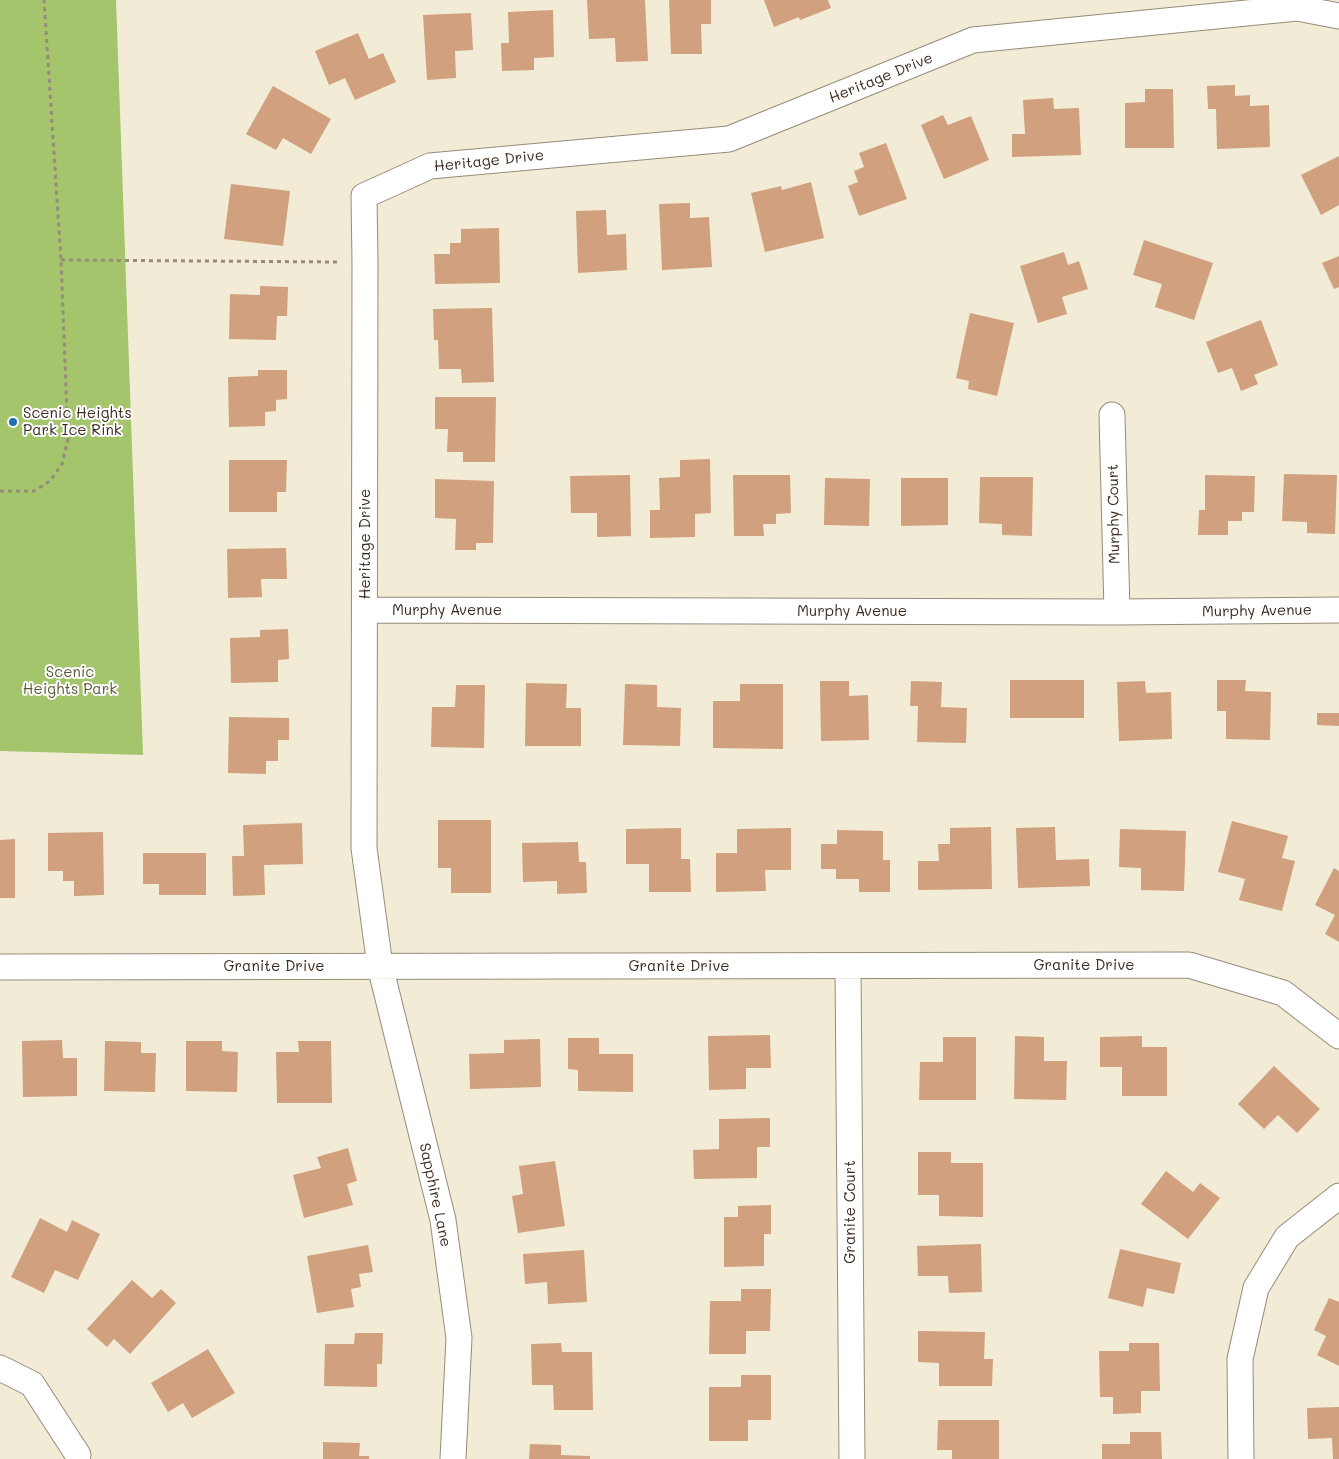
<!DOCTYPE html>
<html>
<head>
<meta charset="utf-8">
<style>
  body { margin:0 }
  canvas { display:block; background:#f2ecd7 }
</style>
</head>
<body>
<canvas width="1339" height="1459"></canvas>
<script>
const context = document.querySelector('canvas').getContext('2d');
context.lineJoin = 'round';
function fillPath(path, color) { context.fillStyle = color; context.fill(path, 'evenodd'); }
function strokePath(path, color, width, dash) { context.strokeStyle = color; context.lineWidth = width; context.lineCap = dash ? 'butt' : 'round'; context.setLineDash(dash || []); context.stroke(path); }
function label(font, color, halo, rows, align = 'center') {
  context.font = font + ' Mali,sans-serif'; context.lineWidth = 4; context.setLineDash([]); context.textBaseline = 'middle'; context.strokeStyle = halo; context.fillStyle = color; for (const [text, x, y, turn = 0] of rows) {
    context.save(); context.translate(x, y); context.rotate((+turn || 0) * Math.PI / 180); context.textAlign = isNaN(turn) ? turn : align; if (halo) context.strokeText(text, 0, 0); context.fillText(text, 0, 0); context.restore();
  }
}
fillPath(new Path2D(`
  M0,0H116L143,755L0,751Z`), '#a5c56d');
fillPath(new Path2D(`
  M587,0H645L648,61L616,62L615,38L589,39Z
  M669,0H711V24H701L702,54H671Z
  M764,0H828L831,8L800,20L799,17L774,27Z
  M553,10L554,57L534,58V70L502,71L501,43H509L508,12Z
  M471,13L473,50L455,51L456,78L427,80L423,15Z
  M358,33L369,59L383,53L396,82L355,100L345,78L329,85L315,51Z
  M1235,85V96L1250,95V106L1269,105L1270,147L1217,149L1216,109H1208L1207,86Z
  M273,86L331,119L311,154L283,138L276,150L246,134Z
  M1145,89H1173L1174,148H1125V103L1145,102Z
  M1053,98L1054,109L1079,108L1081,155L1012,157V134H1025L1023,100Z
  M943,115L948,125L971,116L989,160L944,179L921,125Z
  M886,143L907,199L859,216L848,186L858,182L854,171L864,167L859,153Z
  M1339,156V205L1321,215L1301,175Z
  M811,182L824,238L765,252L751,193L781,186L782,190Z
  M231,184L290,191L283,246L224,239Z
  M690,203V218L709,217L712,267L662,270L659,204Z
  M606,210L607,235L626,234L627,270L578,273L576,211Z
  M499,228L500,283L435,284L434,254H450V243H461V229Z
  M1144,240L1213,263L1194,320L1155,307L1162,284L1133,275Z
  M1064,252L1068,265L1079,261L1088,289L1062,297L1067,314L1038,323L1020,266Z
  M1339,256V287L1334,289L1322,263Z
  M260,286L288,287L287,316H277L276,340L229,339L230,294L260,295Z
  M492,308L494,382L462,383L461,369H439L438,340H434L433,309Z
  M970,313L1014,323L997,396L968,389L969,381L956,378Z
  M1261,320L1278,365L1254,375L1258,384L1241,391L1232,368L1218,373L1206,342Z
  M258,370H287V399L276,400V411L265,412V426L229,427L228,377L258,376Z
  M435,397H496L495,462H463V452H447L448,429H435Z
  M710,459L711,513L695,514V537L650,538V510H660L659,478L680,477V460Z
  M229,460H287L286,492H277V512H229Z
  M1284,474L1337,475L1335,534L1307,533V522L1282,521Z
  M630,475L631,536L597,537V513H571L570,476Z
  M733,475H790L791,513L776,514V524H763L764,536H734Z
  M1205,475L1255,476L1254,512H1242V521H1228V535H1198L1199,510H1205Z
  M980,477H1033L1032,536L1002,535V524L979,523Z
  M825,478L870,479L869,526L824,525Z
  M901,478H948V525L901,526Z
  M435,479L494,481L493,543H476V550H455L456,519L435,518Z
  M286,548L287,579H261L262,597L228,598L227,549Z
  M288,629L289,659L278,660V682L231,683L230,638L260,637V630Z
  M1010,680H1084V718H1010Z
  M1217,680H1246L1245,691L1271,692L1270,740L1226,739V711H1217Z
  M820,681H849V696L868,695L869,740L821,741Z
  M911,681L942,682L941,707L967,708L966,743L917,742L918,706H910Z
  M1145,681L1146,693L1171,692L1172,739L1119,741L1117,682Z
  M526,683L567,684L566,708H581V746H525Z
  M625,684L657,685V707L681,708L680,746L623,745Z
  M740,684H783V749L713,748V701H740Z
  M456,685H485L484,748L431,747L432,707H455Z
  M1317,713H1339V726L1317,725Z
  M229,717L289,718V740H278V761H266V774L228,773Z
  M438,820H491V893H451V868H438Z
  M1232,821L1288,836L1282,858L1295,861L1282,911L1239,900L1245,879L1218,872Z
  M302,823L303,864L264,865L265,895L233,896L232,856H244L243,825Z
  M991,827L992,889L918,890V861H939L938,844H950V828Z
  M1055,827L1056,860L1089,859L1090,886L1018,888L1016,828Z
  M681,828V859H690L691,892H649V864H626V829Z
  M791,828V870H765L766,891L716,892V853H737V829Z
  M1120,829L1186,831L1184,891L1141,890V868L1119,867Z
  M837,830L883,831V860H890V892H859V879H836V869H821V844H837Z
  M103,832L104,895L74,896V881H63V871H48V833Z
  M15,839V898H0V840Z
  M578,842L579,862H586L587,893L557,894V881L523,882L522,843Z
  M143,853H206V895H159V884H143Z
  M1334,868L1339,871V942L1325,934L1335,915L1315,905Z
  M770,1035L771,1068H746V1089L709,1090L708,1036Z
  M1015,1036L1044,1037V1061H1067L1066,1100L1014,1099Z
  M1142,1036V1047H1167V1096H1122V1067H1100V1037Z
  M943,1037H976V1100H919L920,1062H943Z
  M568,1038H599V1054H633V1092L578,1091V1070L568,1069Z
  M540,1039L541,1087L470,1089L469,1054L504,1053V1040Z
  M62,1040L63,1058H77V1096L23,1097L22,1041Z
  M105,1041L141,1042V1053H156L155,1092L104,1091Z
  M186,1041H222V1051L238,1052L237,1092L186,1091Z
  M298,1041H331L332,1103H277L276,1052H299Z
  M1274,1066L1320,1109L1297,1133L1278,1115L1264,1129L1238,1104Z
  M770,1118V1147H757V1178L694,1179L693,1150L719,1149V1119Z
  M348,1148L357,1181L347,1184L353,1205L304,1218L293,1175L321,1168L317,1157Z
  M918,1152H951V1163H983V1217L939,1216V1195H918Z
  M555,1161L565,1226L518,1233L512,1196L523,1194L519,1166Z
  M1166,1171L1193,1192L1200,1183L1220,1198L1188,1239L1141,1204Z
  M771,1205V1234H764V1266L724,1267V1217H738V1206Z
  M40,1218L67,1232L72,1220L100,1234L78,1280L55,1270L44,1293L11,1277Z
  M981,1244L982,1292L949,1293L948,1276H918L917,1246Z
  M368,1245L373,1272L359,1274L361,1287L351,1289L354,1307L317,1313L307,1256Z
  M1120,1249L1181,1263L1174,1294L1147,1288L1143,1307L1108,1298Z
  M584,1250L587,1302L548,1304L547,1282L525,1284L523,1254Z
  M132,1280L152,1298L161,1289L176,1303L130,1354L114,1339L107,1347L87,1329Z
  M741,1289H771L770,1331H746V1354H709L710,1301H741Z
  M1329,1298L1339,1302V1366L1317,1355L1326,1336L1314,1330Z
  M918,1331L985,1332L984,1359H993L992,1386H939V1363L918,1362Z
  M355,1333H383L382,1364H377V1387L324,1386L325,1344H354Z
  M561,1343L562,1352H592L593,1410H554L553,1385H532L531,1344Z
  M1129,1343H1159L1160,1391H1141V1413L1113,1414V1397H1100L1099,1351H1129Z
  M208,1349L235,1393L192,1418L183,1403L168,1412L151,1383Z
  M741,1375H771V1420H748V1441H709V1387H741Z
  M1339,1407V1459H1333L1332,1438L1308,1439L1307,1408Z
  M938,1420H999V1459H952V1450H937Z
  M1130,1432H1161L1162,1459H1102V1444H1130Z
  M323,1442L360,1443L359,1456H369V1459H323Z
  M530,1444L561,1445V1455L590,1456V1459H529Z`), '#d0a07f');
const minor = new Path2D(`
  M1112,415L1117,612
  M365,610L1117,612L1339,610
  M848,966L852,1459
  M0,967L1189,965L1283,993L1339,1036
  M0,1368L32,1384L78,1455
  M453,1459L459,1338L443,1220L380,966L364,848L365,262L364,196L430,166L729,139L973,40L1297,8L1339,16
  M1241,1459L1240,1359L1256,1288L1287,1237L1339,1196`);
strokePath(minor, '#968b7a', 27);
strokePath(new Path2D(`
  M61,260L340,262
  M0,491H34L50,481L62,464L68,439L61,260L44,0`), '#968b7a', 3, [4, 4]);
strokePath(minor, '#fff', 25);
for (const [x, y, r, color] of [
  [13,422,5,"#1f6fb2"]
]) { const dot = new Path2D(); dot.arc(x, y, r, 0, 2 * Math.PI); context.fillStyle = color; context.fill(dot); strokePath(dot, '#fff', 2); }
label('15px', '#3b2a1e', '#fff', [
  ["Heritage Drive",881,78,-22],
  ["Heritage Drive",489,161,-6],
  ["Murphy Court",1114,514,-91],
  ["Heritage Drive",365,544,-90],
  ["Murphy Avenue",447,610],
  ["Murphy Avenue",852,611],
  ["Murphy Avenue",1257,611,-1],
  ["Granite Drive",1084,965],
  ["Granite Drive",274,966],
  ["Granite Drive",679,966],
  ["Sapphire Lane",435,1195,78],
  ["Granite Court",850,1212,-90]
]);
label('15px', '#3b2a1e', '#fff', [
  ["Scenic Heights",23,413],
  ["Park Ice Rink",23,430]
], 'left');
label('15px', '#5b5836', '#fff', [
  ["Scenic",70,672],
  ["Heights Park",70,689]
]);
</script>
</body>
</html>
